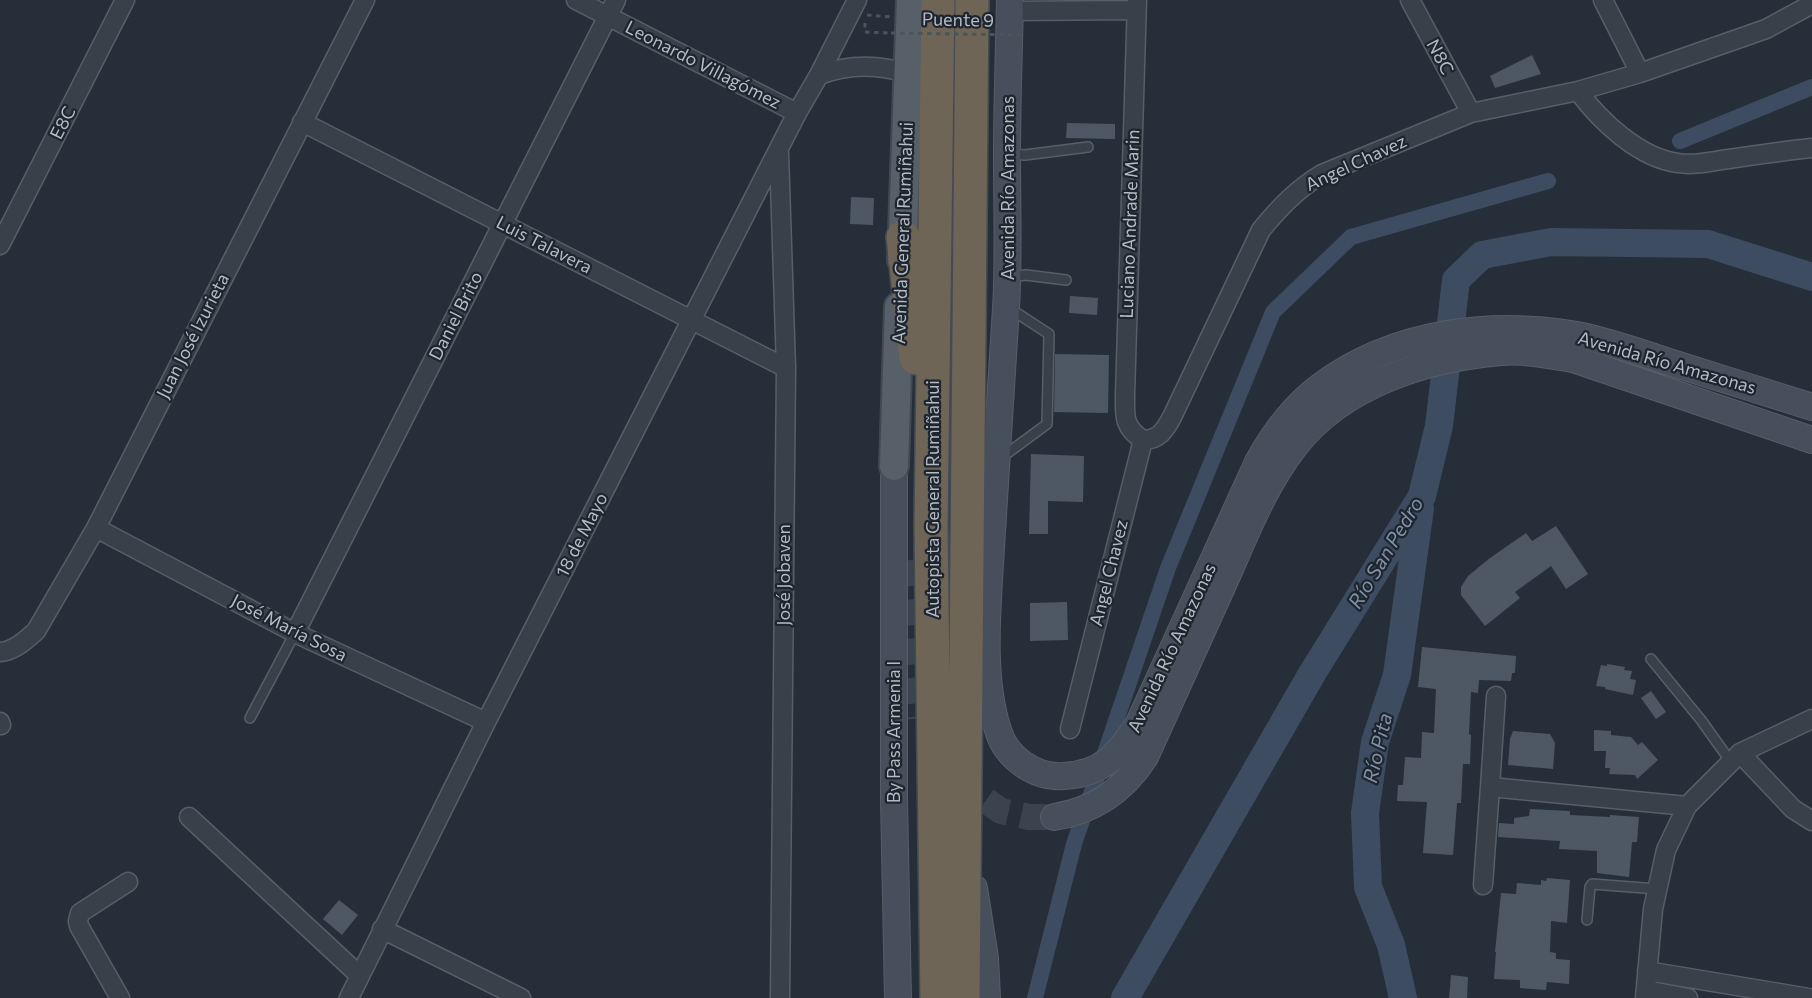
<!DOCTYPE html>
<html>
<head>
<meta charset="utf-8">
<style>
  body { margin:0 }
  canvas { display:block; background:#252e39 }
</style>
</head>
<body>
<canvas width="1812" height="998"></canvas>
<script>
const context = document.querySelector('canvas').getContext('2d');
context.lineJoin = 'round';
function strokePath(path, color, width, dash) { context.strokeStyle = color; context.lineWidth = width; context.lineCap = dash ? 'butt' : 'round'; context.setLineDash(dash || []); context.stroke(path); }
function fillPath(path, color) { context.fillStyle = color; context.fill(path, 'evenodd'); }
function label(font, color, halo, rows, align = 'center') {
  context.font = font + ' Commissioner,sans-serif'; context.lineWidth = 4.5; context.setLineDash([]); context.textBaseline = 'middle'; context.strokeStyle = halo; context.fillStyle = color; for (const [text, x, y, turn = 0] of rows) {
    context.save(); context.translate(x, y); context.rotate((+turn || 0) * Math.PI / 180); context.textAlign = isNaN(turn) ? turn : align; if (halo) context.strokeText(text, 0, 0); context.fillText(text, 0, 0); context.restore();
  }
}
strokePath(new Path2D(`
  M1680,141L1812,87
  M1035,998L1074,844L1168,568L1273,312L1351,237L1548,181`), '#3d4c60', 16);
strokePath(new Path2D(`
  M1125,998L1313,672L1422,496L1439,426L1456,280L1482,255L1551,242L1708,244L1812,277
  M1403,998L1391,945L1368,887L1365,813L1375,742L1397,675L1420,508`), '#3d4c60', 28);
fillPath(new Path2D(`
  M1532,55L1541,74L1495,88L1490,76Z
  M1067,123L1115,124V139L1066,138Z
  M851,197L874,198L873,225L850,224Z
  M1070,296L1098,298L1097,315L1069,313Z
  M1055,354L1109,355L1108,413L1054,412Z
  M1031,454L1084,456L1083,502L1048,501V534H1029Z
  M1556,526L1588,574L1566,589L1551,566L1515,592L1520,598L1485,626L1461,595V587L1468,576L1490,558L1526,533L1532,541Z
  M1067,602L1068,640L1030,641V603Z
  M1422,647L1516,656L1515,673H1512L1511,681L1479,680L1478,693L1471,692L1469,734L1471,735L1470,764H1463L1461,803H1457L1453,855L1423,853L1427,802L1397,801L1398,785H1403L1405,757L1421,758L1422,732L1434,733L1436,689L1418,687Z
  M1607,664L1625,667L1624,670L1632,671L1630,679L1636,680L1633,695L1605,689V687L1596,686L1601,665L1607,666Z
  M1651,691L1666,712L1656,719L1641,698Z
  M1594,730L1611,731V735L1631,737L1638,745L1642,742L1658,760L1637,779L1635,775L1609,774L1610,768H1605L1606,751H1594Z
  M1513,731L1550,734L1555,743L1553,769L1508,765L1510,739Z
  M1530,809L1570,811V815L1610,817V815L1639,817L1637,842H1632L1629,877L1597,873V851L1559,849L1560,841L1498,837L1499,823L1514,824V818L1529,816Z
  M1547,878L1570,880L1567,923L1551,921L1550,952L1556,953V959L1570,960L1569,984L1547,982L1546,990L1520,988V980L1494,979L1496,952H1495L1501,893L1516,894L1517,883L1541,885V880L1546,881Z
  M339,900L358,915L342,935L323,919Z
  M1451,975L1468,977L1467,998H1449Z`), '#4e5864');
strokePath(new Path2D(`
  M903,561L921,718
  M954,778L1001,811L1029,817H1054`), '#3a434e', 26, [26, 13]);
const lane = new Path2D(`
  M1010,154L1025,155L1088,147
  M1010,277L1026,275L1066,280
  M1001,458L1047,424L1049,334L1009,308
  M1651,659L1701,720L1731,762
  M250,718L295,633
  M1587,920L1590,887L1592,884L1657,889`);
const street = new Path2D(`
  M576,0L797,113
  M1137,0L1125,395C1125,416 1123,427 1143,440
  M1410,0L1471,113
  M1603,0L1640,73
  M1010,11L1136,10
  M819,75C850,64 878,64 909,74
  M1578,91C1600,121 1639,158 1678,163C1695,166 1712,161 1729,159C1757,155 1784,151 1812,148
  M302,122L786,368
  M779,153L786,368L780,998
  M0,245L125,0
  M1143,440C1159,440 1165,430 1172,417L1261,230C1279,208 1297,189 1322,174L1471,113L1578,91L1640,73L1766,29L1812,4
  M96,528L295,633L486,722
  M295,633L616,0
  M0,652C14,651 26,640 36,631L96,528L365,0
  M0,722L1,725
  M1070,729L1143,440
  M1740,753L1793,809L1812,821
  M1490,787L1496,696
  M189,817L359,975
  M1483,885L1490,787L1687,806
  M382,929L521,998
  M1647,971L1809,998
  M1646,990L1688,998
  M120,998L79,926L78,921L80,913L128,882
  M349,998L486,722L797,113L819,75L857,0
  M1645,998L1653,909L1666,850L1687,806L1740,753L1812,719`);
const secondary = new Path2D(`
  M1010,0C1009,52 1007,104 1007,156C1007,207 1009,258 1006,308C1001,388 996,467 991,547C988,604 980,675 998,730C1006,758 1035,778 1064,776C1103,774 1119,754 1139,723L1258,462C1274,433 1294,406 1321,386C1394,332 1490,320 1577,335C1608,341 1639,352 1669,362C1717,377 1764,392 1812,407
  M894,466V800L898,998
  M1054,817C1094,811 1123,791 1145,757C1172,697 1199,638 1226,578C1246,533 1264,486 1295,446C1342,385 1427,358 1501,352C1525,350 1549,355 1573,359L1812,440
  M974,888L985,958L987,998`);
const primary = new Path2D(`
  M902,260L911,0
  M894,466L899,307`);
const highway = new Path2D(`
  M903,237L916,358
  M937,998L931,524L938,0
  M963,998L972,0`);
strokePath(lane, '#575e67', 12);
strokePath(street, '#575e67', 21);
strokePath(secondary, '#575e67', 28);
strokePath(primary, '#424952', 32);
strokePath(highway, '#444b54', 36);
strokePath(new Path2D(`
  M867,15L891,17
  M865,23V32L888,33`), '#475759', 3, [4.5, 4.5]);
strokePath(lane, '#394049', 9);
strokePath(street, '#394049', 18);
strokePath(secondary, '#474f5c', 26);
strokePath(primary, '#575f69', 28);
strokePath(highway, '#6f6557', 33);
strokePath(new Path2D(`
  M891,33L1024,35`), '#475759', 3, [4.5, 4.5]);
label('18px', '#b4bbc5', '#1e252e', [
  ["Puente 9",958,20,1],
  ["N8C",1440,57,62],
  ["Leonardo Villagómez",703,65,27],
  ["E8C",63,123,-63],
  ["Angel Chavez",1356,163,-25],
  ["Avenida Río Amazonas",1008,188,-90],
  ["Luciano Andrade Marin",1130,224,-88],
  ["Avenida General Rumiñahui",903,233,-88],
  ["Luis Talavera",544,245,27],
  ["Daniel Brito",456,316,-63],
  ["Juan José Izurieta",193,336,-63],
  ["Avenida Río Amazonas",1667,363,16],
  ["Autopista General Rumiñahui",933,499,-90],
  ["18 de Mayo",582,535,-63],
  ["Angel Chavez",1109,573,-76],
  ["José Jobaven",784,575,-90],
  ["José María Sosa",289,628,27],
  ["Avenida Río Amazonas",1172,648,-65],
  ["By Pass Armenia I",894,732,-90]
]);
label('italic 20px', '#7f92aa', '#1e252e', [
  ["Río San Pedro",1386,553,-59],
  ["Río Pita",1378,748,-77]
]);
</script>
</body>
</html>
